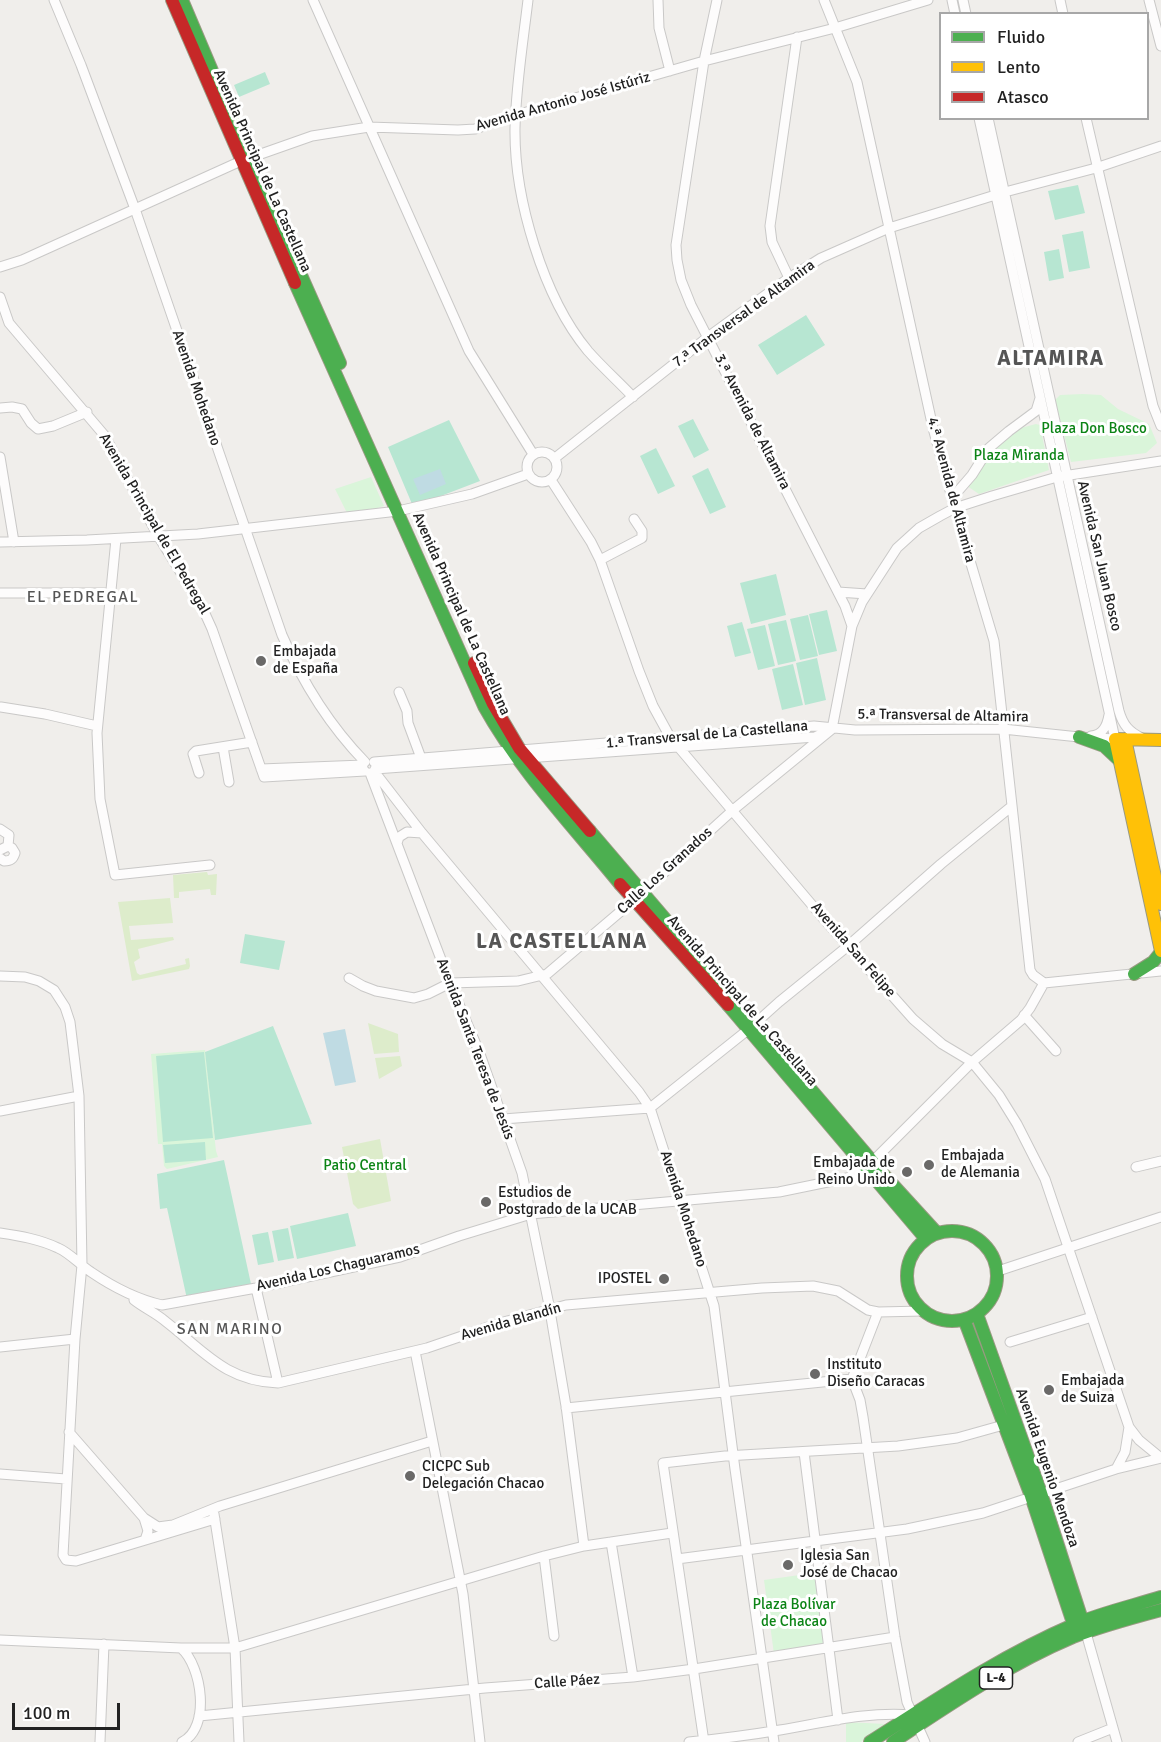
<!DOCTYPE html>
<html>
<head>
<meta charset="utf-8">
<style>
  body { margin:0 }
  #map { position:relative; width:1161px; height:1742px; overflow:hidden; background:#f0eeeb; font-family:Signika,sans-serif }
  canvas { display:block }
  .legend { position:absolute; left:939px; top:12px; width:210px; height:108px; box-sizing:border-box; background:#fff; border:2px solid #a7a7a7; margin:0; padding:8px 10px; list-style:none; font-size:18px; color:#222 }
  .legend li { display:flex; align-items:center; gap:12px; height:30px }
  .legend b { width:30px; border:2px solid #a7a7a7 }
  .scale { position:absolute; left:12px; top:1703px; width:108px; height:27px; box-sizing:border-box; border:3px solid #222; border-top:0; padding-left:8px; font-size:18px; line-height:21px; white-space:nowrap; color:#222; -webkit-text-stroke:4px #fff; paint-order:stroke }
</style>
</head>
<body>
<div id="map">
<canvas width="1161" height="1742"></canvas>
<ul class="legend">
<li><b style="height:8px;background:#4caf50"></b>Fluido</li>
<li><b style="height:8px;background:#ffc107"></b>Lento</li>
<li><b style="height:8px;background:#c62828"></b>Atasco</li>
</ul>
<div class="scale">100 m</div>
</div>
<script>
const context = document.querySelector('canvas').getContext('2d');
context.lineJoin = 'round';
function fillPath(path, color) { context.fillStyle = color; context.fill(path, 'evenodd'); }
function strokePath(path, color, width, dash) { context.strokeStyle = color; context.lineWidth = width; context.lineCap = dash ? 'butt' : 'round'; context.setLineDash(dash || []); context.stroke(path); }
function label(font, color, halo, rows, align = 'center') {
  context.font = font + ' Signika,sans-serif'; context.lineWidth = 6; context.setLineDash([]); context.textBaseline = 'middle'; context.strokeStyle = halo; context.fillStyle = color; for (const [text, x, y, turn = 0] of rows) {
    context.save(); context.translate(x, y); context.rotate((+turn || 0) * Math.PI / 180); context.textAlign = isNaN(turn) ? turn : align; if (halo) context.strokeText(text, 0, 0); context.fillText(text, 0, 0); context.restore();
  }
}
fillPath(new Path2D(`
  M207,872L208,875L217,874L216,895H211L210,889L179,892V898H174L173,875Z
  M170,898L173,923L129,926L131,940L173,937L174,940L138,949L140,958L134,962L137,973L140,975L186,964L185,959L189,958L190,966L189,969L132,981L118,902Z
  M368,1023L398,1034L399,1052L374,1054Z
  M400,1056L402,1066L379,1079L375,1058Z
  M380,1139L391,1201L358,1209L353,1204L342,1147Z`), '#ddeccb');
fillPath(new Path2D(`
  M1083,394L1101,395L1118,409L1149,424L1157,443L1146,453L1071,462L1055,400L1060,395Z
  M1036,424L1040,425L1049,470L979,494L967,486L992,449L1013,430Z
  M371,477L384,506L349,517L335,489Z
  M205,1050L216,1151L218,1157L167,1169L164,1166L162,1144H158L151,1054Z
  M814,1573L824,1647L774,1654L764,1580Z
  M846,1722L885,1724L861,1742H846Z`), '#daf5da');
fillPath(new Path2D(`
  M265,72L270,84L239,97L234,85Z
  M1078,185L1085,213L1055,220L1048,191Z
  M1083,231L1090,268L1069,272L1062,235Z
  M1059,249L1064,278L1049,281L1044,252Z
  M806,315L825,345L777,375L758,345Z
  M693,419L709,450L694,458L678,426Z
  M449,420L480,481L433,499L412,504L388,447Z
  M656,448L675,486L658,494L640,456Z
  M708,468L726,507L710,514L692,476Z
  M776,574L786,615L751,624L740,583Z
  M827,610L837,651L819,655L809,614Z
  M808,615L818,656L800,660L790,619Z
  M786,620L796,661L778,665L768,624Z
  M742,622L751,653L735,657L727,626Z
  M765,625L775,666L758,670L747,629Z
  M817,658L826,700L805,705L796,663Z
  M793,664L803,705L782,710L772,669Z
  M245,934L285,941L279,970L240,963Z
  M273,1026L312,1124L215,1140L205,1052Z
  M204,1052L213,1138L163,1142L156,1056Z
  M205,1142L206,1160L165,1163L163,1145Z
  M224,1160L251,1284L187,1299L167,1208L160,1209L157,1174Z
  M348,1213L356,1246L297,1259L290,1226Z
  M288,1228L294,1258L278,1261L272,1231Z
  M268,1232L274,1262L258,1265L252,1235Z`), '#b7e6d2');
fillPath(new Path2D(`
  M440,469L446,484L420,495L413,479Z
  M345,1029L356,1082L335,1086L323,1033Z`), '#bfdbe3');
const street = new Path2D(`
  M54,0L81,65L135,209L282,635C302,681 330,726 365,762
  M313,0L469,351L533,454
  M528,0C523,42 516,85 515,128C514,198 543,297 588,351C602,367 619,382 633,397
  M658,0L659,28L670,71
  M717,0L704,61L676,245L677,260L681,280L691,305L845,606L852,626
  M824,0L857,82L933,428L960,527L994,641L1030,970L1033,975L1044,983
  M952,0L955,14
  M963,0L966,14
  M1060,0L1063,14
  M1149,0L1161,46
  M988,118L1119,711C1123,725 1129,732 1142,738
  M1086,118L1153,406L1161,426
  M0,267L22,260L241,161L312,136L369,127L458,130L475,129L516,115L704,61L835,28L928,0
  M789,278L772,242L770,226L797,37
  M0,297L9,323L105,436L157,534L202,607L212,629L264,777L365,771
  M0,408L12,407L22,409L31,423L38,429L53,426L87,412
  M527 467a15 15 0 1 1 30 0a15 15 0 1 1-30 0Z
  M0,457L14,542
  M555,458L708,337L789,278L821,258L889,228L1005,192L1096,168L1161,146
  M551,480L591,542L600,560L639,671L653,706L670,737L823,918L913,1019L942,1044L972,1062L999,1095L1017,1124L1045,1179L1129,1427L1139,1440L1161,1458
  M952,498L972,475L989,448L1009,431L1036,411L1040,398
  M116,539L97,733L100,799L115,875L210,865
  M0,542L87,540L198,534L398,511L472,494L528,474
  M600,560L642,538V531L634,519
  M838,592L867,594
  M0,593H110
  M399,692L407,711L408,723L421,758
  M1,707L45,714L97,726
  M832,729L852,626L862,602L897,548L919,528L940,516L955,508L992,496L1057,477L1161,461
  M1091,736C1103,735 1107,726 1109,715
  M223,747L229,782
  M374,762L814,726L855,730L1003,729L1079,737L1115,739L979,118
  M261,769L363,765
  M375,769L815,737L825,732
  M374,771L422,833L639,1092L650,1108L714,1306L735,1469L774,1742
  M199,773L193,754L196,751L252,742
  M370,773L450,983L480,1054L522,1173L549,1305L566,1406L584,1546
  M0,829L9,835L8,846
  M397,843L399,837L407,832L422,833
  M0,850L8,846L12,848L15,853C13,859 11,861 4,861L0,858
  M0,976L25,977L39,981L54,990L65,1007L70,1022L79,1096L82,1265L75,1339L63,1555L66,1560L76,1561L215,1519
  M349,978L363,986L376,991L414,998L428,994L450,983L518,981L547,974L634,900L733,810L832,729
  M1044,983L1161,971
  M1024,1015L1056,1051
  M0,1111L79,1096
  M503,1119L650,1108L749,1029L779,1002L848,946L941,864L1012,806
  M1136,1167L1161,1161
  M0,1233C20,1236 39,1239 58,1248C70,1253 80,1265 91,1272C113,1287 136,1299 162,1305L256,1288L400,1257L459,1236L531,1214L779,1192L847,1178L859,1173L867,1167L972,1062L1021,1020L1030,1008L1044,983
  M998,1271L1161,1217
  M256,1288L278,1383
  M134,1300C144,1308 156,1313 165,1321C204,1351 225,1381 278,1383L427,1348L500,1323L566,1305L762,1288L813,1286L838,1291L868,1310L878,1312L924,1311
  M878,1312L852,1379L860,1400L863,1417L895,1637L907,1702L925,1742
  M1010,1342L1092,1317
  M0,1347L75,1339
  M415,1351L463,1594L480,1742
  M566,1408L852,1379
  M69,1432L144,1518L148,1531L145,1540
  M804,1452L838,1720
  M1116,1469L1125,1452L1129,1427
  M0,1474L66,1479
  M214,1514L235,1648L239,1742
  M144,1518L158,1527L173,1525L220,1506L432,1441
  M611,1542L633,1677
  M544,1556L554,1636
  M677,1559L907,1529L983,1513L1116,1469L1161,1458
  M1086,1633L1117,1742
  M0,1640L181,1648H235L544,1556L584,1546L672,1533
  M181,1648C202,1666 211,1728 182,1742
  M199,1716L485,1688L633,1677L694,1669L895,1637
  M100,1742L104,1644
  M689,1742C719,1739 750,1735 780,1730C823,1723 867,1711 912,1715
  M704,1742L663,1463L725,1456L898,1446L957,1438L1007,1424
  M1078,1742L1113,1728`);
const fast = new Path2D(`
  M182,0L249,158L340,363
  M295,283L484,706C520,771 573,826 620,884
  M1079,737L1104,746L1119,760
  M590,831L884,1175L937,1233
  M1134,974L1153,962L1161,952
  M728,1005L926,1239
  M907 1276a45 45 0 1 1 90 0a45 45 0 1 1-90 0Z
  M977,1314L1041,1493L1085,1629
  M964,1319L1031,1496L1076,1632
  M870,1742C936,1700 1001,1656 1073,1625C1101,1613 1132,1606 1161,1597
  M893,1742C950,1704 1009,1664 1073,1637C1101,1626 1131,1618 1161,1610`);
const slow = new Path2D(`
  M1125,739L1161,904
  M1161,740L1115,739L1161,951`);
const jam = new Path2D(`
  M172,0L295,283
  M474,663L493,704L519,748L590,831
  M620,884L728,1005`);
strokePath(street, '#c9c8c7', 11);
strokePath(fast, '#999a82', 14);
strokePath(slow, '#999a82', 14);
strokePath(jam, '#999a82', 14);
strokePath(street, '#fdfcfc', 9);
strokePath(fast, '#4caf50', 12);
strokePath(slow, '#ffc107', 12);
strokePath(jam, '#c62828', 12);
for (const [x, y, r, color] of [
  [261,661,6,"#6a6968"],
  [929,1165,6,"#6a6968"],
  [907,1172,6,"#6a6968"],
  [486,1202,6,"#6a6968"],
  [664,1279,6,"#6a6968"],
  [815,1374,6,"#6a6968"],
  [1049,1390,6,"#6a6968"],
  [410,1476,6,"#6a6968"],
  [788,1565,6,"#6a6968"]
]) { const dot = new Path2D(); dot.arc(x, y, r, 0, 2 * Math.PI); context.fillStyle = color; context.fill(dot); strokePath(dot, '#fff', 2); }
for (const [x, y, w] of [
  [996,1678,33]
]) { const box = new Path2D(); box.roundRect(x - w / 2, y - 11, w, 22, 4.5); context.fillStyle = '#fff'; context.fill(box); strokePath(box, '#222', 1.5); }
label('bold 14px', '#222', null, [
  ["L-4",996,1678]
]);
label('15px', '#222', '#fff', [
  ["Avenida Antonio José Istúriz",563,102,-16],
  ["Avenida Principal de La Castellana",262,171,66],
  ["7.ª Transversal de Altamira",744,314,-36],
  ["Avenida Mohedano",196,388,71],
  ["3.ª Avenida de Altamira",752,422,63],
  ["4.ª Avenida de Altamira",951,490,75],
  ["Avenida Principal de El Pedregal",154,524,60],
  ["Avenida San Juan Bosco",1099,556,77],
  ["Avenida Principal de La Castellana",461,614,66],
  ["5.ª Transversal de Altamira",943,716,1],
  ["1.ª Transversal de La Castellana",707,735,-5],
  ["Calle Los Granados",665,871,-42],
  ["Avenida San Felipe",853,950,49],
  ["Avenida Principal de La Castellana",742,1001,49],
  ["Avenida Santa Teresa de Jesús",475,1049,69],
  ["Avenida Mohedano",683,1209,72],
  ["Avenida Los Chaguaramos",338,1268,-13],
  ["Avenida Blandín",511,1322,-16],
  ["Avenida Eugenio Mendoza",1047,1468,71],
  ["Calle Páez",567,1682,-4]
]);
label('15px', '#0c8416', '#fff', [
  ["Plaza Don Bosco",1094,429],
  ["Plaza Miranda",1019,456],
  ["Patio Central",365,1166],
  ["Plaza Bolívar",794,1605],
  ["de Chacao",794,1622]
]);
label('15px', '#222', '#fff', [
  ["Embajada",273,652],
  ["de España",273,669],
  ["Embajada",941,1156],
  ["de Alemania",941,1173],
  ["Embajada de",895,1163,"right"],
  ["Reino Unido",895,1180,"right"],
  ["Estudios de",498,1193],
  ["Postgrado de la UCAB",498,1210],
  ["IPOSTEL",652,1279,"right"],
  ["Instituto",827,1365],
  ["Diseño Caracas",827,1382],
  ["Embajada",1061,1381],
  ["de Suiza",1061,1398],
  ["CICPC Sub",422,1467],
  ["Delegación Chacao",422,1484],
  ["Iglesia San",800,1556],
  ["José de Chacao",800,1573]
], 'left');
context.letterSpacing = '1.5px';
label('16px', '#555', '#fff', [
  ["EL PEDREGAL",83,598],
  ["SAN MARINO",230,1330]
]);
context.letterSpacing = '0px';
context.letterSpacing = '1.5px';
label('bold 21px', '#555', '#fff', [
  ["ALTAMIRA",1051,359],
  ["LA CASTELLANA",562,942]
]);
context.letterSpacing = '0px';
</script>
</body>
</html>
